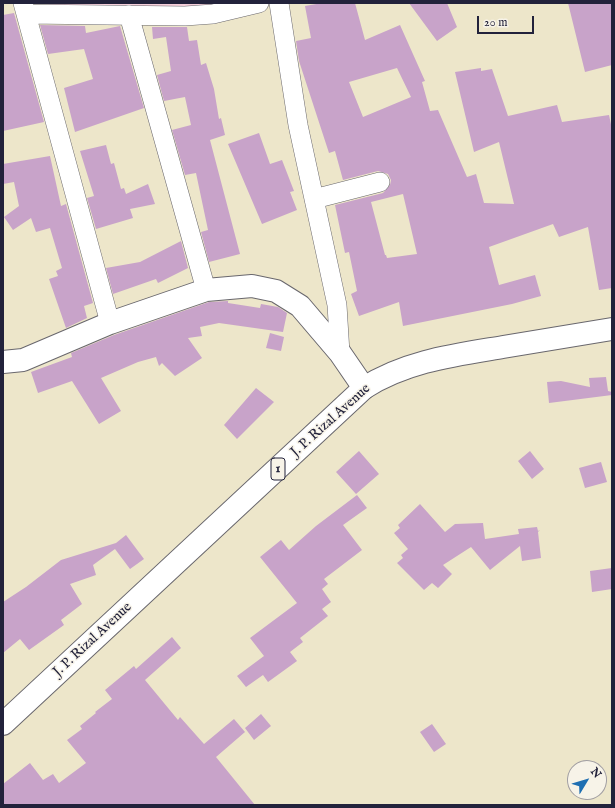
<!DOCTYPE html>
<html>
<head>
<meta charset="utf-8">
<style>
  body { margin:0 }
  #map { position:relative; width:615px; height:808px; overflow:hidden; background:#ede6ca; font-family:"IM FELL English",serif }
  canvas { display:block }
  .frame { position:absolute; inset:0; border:4px solid #22223b; pointer-events:none }
  .north { position:absolute; left:567px; top:760px; width:40px; height:40px; box-sizing:border-box; background:#f7f3e8; border:1px solid #a29fa3; border-radius:50%; rotate:52deg; font-size:11px; font-weight:700; line-height:16px; text-align:center; color:#22223b }
  .north::after { content:''; display:block; margin:auto; width:14px; height:18px; background:#1f6fb2; clip-path:polygon(50% 0,100% 100%,50% 72%,0 100%) }
  .scale { position:absolute; left:477px; top:16px; width:57px; height:18px; box-sizing:border-box; border:2px solid #22223b; border-top:0; padding-left:5px; font-size:12px; line-height:14px; white-space:nowrap; color:#22223b; -webkit-text-stroke:3px #f7f3e8; paint-order:stroke }
</style>
</head>
<body>
<div id="map">
<canvas width="615" height="808"></canvas>
<div class="frame"></div>
<div class="north">N</div>
<div class="scale">20 m</div>
</div>
<script>
const context = document.querySelector('canvas').getContext('2d');
context.lineJoin = 'round';
function fillPath(path, color) { context.fillStyle = color; context.fill(path, 'evenodd'); }
function strokePath(path, color, width, dash) { context.strokeStyle = color; context.lineWidth = width; context.lineCap = dash ? 'butt' : 'round'; context.setLineDash(dash || []); context.stroke(path); }
function label(font, color, halo, rows, align = 'center') {
  context.font = font + ' "IM FELL English",serif'; context.lineWidth = 3; context.setLineDash([]); context.textBaseline = 'middle'; context.strokeStyle = halo; context.fillStyle = color; for (const [text, x, y, turn = 0] of rows) {
    context.save(); context.translate(x, y); context.rotate((+turn || 0) * Math.PI / 180); context.textAlign = isNaN(turn) ? turn : align; if (halo) context.strokeText(text, 0, 0); context.fillText(text, 0, 0); context.restore();
  }
}
fillPath(new Path2D(`
  M49,3H238L210,10L48,9Z`), '#f5cfda');
fillPath(new Path2D(`
  M322,3H355L365,40L400,25L425,81L422,82L430,111L438,110L467,177L476,174L484,203L514,204L499,142L474,152L455,72L481,68V71L492,69L508,116L557,105L562,122L609,115L612,129V288L599,290L588,227L559,237L553,224L489,247L499,285L535,275L541,296L512,304L403,326L399,302L359,316L351,294L357,291L349,252L345,253L335,205L383,193L390,185L391,180L388,174L378,171L343,180L335,151L329,153L299,61L296,41L311,38L305,6ZM397,68L411,97L363,117L349,82ZM403,194L417,254L387,258L386,255H385L371,202Z
  M409,3H447L457,27L437,41Z
  M568,3H612V65L585,72Z
  M14,13L44,122L3,131V15Z
  M40,25L85,26L86,33L120,26L144,108L75,132L64,88L93,79L84,49L48,54Z
  M152,27H187L189,41L197,40L201,65L206,63L214,89L219,119L221,118L225,135L210,140L240,254L209,262L201,232L208,230L196,173L185,175L172,130L191,125L185,97L164,101L157,75L171,71L166,37L153,39Z
  M259,133L270,164L282,160L294,191L290,192L297,210L262,224L228,144Z
  M106,145L111,164L114,163L121,189L124,188L126,194L148,184L155,204L130,209L133,218L96,229L87,198L94,196L80,151Z
  M50,156L61,206L66,204L93,303L84,306L87,318L66,328L49,279L58,276L56,271L62,268L50,228L36,232L31,218L13,230L4,217L19,206L14,182L3,184V164Z
  M181,241L188,268L158,283L156,279L113,294L106,268L140,262Z
  M228,301V303L260,308L261,304L278,307L287,313L283,332L219,323L200,327L202,336L188,338L202,358L175,376L162,363L159,366L156,357L138,362L101,378L121,411L99,424L72,381L38,393L31,372L72,357L71,353L114,335L209,302Z
  M270,333L284,337L281,351L266,348Z
  M606,377L608,391L612,392V395L549,403L547,382L561,381L590,387L589,378Z
  M256,388L274,402L237,439L224,425Z
  M359,451L379,474L356,494L336,472Z
  M530,451L544,469L532,479L518,461Z
  M601,462L607,482L585,488L579,468Z
  M357,495L367,508L343,525L362,550L324,579L328,584L322,589L331,602L322,609L328,616L300,638L303,642L290,652L297,661L268,682L263,675L246,687L237,676L264,656L250,638L297,603L260,557L281,540L289,550L316,526Z
  M420,504L445,532L455,524L483,523L485,539L519,534L518,529L537,527L538,531L540,530L538,532L541,558L522,561L520,546L490,570L471,547L443,565L452,574L438,588L432,583L424,590L397,563L403,558L401,555L408,549L394,533L400,528L398,525Z
  M126,535L144,559L130,569L115,549L93,565L96,575L70,584L82,604L61,620L64,625L29,650L20,639L3,653V602L26,587L61,560L116,543Z
  M612,568V589L592,592L590,571Z
  M172,637L181,648L145,680L178,720L180,717L204,744L234,719L245,732L216,757L255,805H3V784L30,763L43,780L53,774L59,783L86,763L67,740L82,729L80,726L96,713L95,712L112,699L105,690L134,666L136,669Z
  M261,714L271,726L254,740L245,728Z
  M432,724L446,744L434,752L420,732Z`), '#c8a3c9');
const street = new Path2D(`
  M23,3L110,323
  M279,3L298,125L337,305L340,353
  M27,14L185,16L213,14L259,3
  M129,15L206,290
  M314,199L380,182`);
const secondary = new Path2D(`
  M3,362L23,360L110,323L206,290L252,286L276,291L300,306L340,353L364,388`);
const primary = new Path2D(`
  M3,724L364,388C406,361 455,355 503,347C540,341 576,335 612,329`);
strokePath(street, '#69676d', 20);
strokePath(secondary, '#69676d', 24);
strokePath(primary, '#69676d', 24);
strokePath(street, '#fff', 19);
strokePath(secondary, '#fff', 22);
strokePath(primary, '#fff', 22);
for (const [x, y, w] of [
  [278,469,14]
]) { const box = new Path2D(); box.roundRect(x - w / 2, y - 11, w, 22, 3); context.fillStyle = '#f7f3e8'; context.fill(box); strokePath(box, '#22223b', 1); }
label('bold 13px', '#22223b', null, [
  ["1",278,469]
]);
label('14px', '#22223b', '#f7f3e8', [
  ["J. P. Rizal Avenue",331,421,-42],
  ["J. P. Rizal Avenue",93,640,-43]
]);
</script>
</body>
</html>
